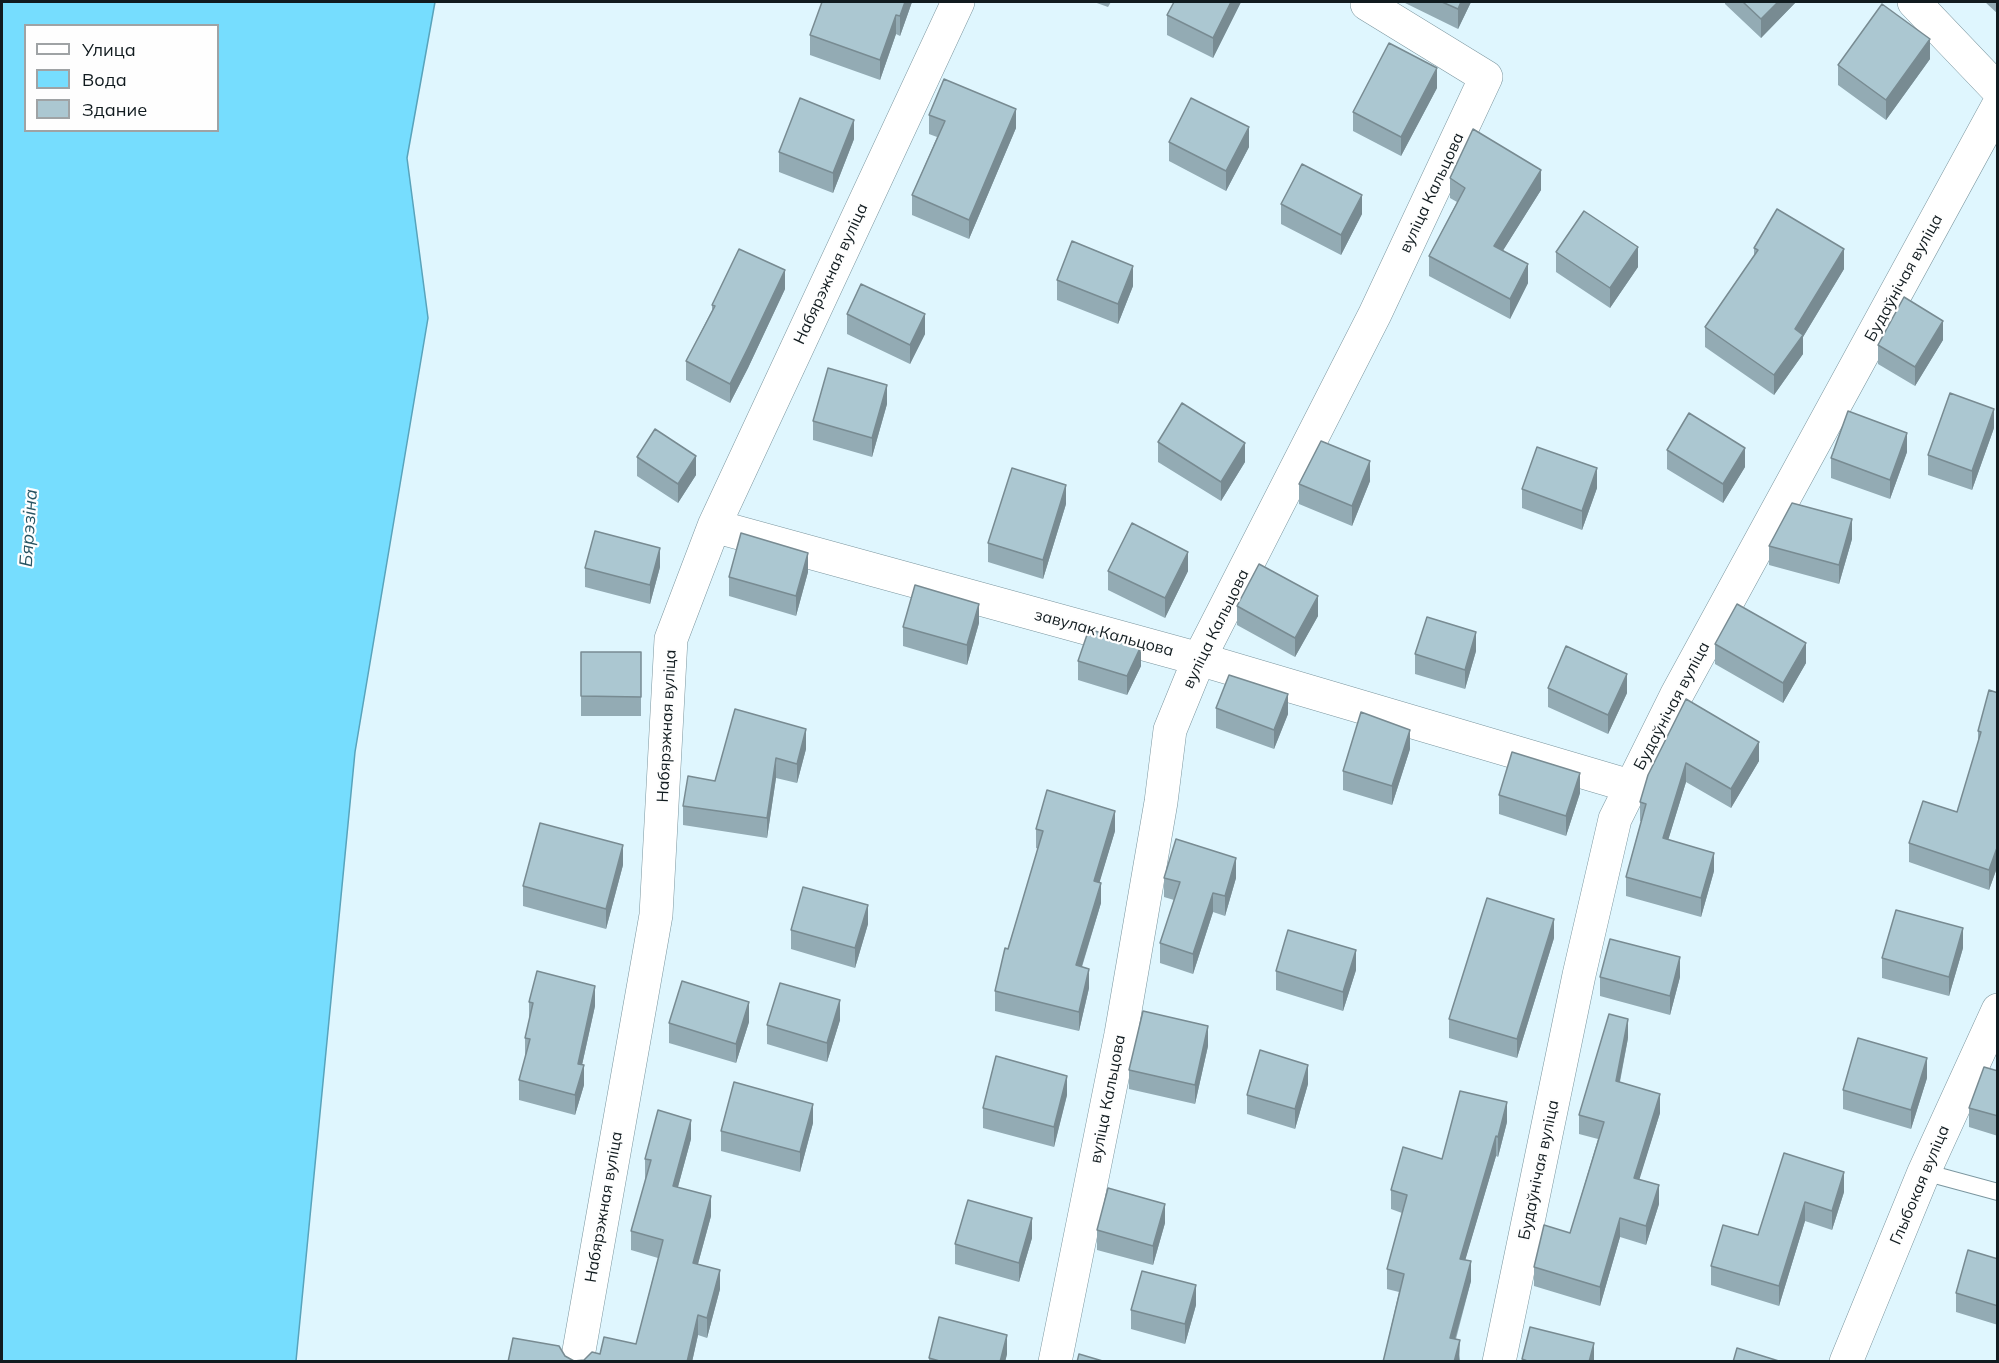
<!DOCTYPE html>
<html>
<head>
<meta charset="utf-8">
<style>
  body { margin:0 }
  #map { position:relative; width:1999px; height:1363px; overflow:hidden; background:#dff6fe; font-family:Mulish,sans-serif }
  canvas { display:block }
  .frame { position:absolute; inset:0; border:3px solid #111b1f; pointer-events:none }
  .legend { position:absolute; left:24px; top:24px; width:195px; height:108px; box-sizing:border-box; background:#fefefe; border:2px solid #9fa3a5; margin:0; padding:8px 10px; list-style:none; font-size:18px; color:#111b1f }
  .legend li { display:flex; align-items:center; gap:12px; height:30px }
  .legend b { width:30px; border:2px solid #9fa3a5 }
</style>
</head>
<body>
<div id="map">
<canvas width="1999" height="1363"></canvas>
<div class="frame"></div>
<ul class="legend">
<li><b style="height:8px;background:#fff"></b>Улица</li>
<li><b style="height:16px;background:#76ddfe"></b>Вода</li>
<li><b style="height:16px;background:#abc7d1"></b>Здание</li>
</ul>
</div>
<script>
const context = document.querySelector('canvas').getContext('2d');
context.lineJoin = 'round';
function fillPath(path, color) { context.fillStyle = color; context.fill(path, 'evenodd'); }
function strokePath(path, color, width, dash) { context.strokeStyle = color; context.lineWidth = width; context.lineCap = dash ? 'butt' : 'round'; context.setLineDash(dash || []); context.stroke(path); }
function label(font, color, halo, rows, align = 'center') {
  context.font = font + ' Mulish,sans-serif'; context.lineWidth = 4.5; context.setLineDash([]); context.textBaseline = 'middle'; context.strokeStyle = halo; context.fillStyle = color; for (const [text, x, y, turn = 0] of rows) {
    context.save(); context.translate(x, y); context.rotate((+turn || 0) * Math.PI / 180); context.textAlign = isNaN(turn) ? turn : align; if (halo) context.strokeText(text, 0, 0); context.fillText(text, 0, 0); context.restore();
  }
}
const water = new Path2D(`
  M2,2H435L407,158L428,318L355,752L296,1361H2ZM26,26H218V130H26Z`);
fillPath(water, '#76ddfe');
strokePath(water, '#58a3bb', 1.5);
const lane = new Path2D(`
  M1924,1172L1998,1192`);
const street = new Path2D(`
  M1914,2L1998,90
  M714,526L1199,659L1630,786
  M577,1362L656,915L671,639L714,526L958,2
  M1055,1362L1121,1034L1161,802L1170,730L1199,659L1375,314L1486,77L1367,4
  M1499,1362L1579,975L1615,819L1676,696L1998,106
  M1846,1362L1924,1172L1998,1010`);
strokePath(lane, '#7b969f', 18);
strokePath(street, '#7b969f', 34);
strokePath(lane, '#fff', 16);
strokePath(street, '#fff', 33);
fillPath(new Path2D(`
  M912,2L900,36L896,34L880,80L810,55V35Z
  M1094,2H1111L1108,7Z
  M1241,2L1213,58L1167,35V15Z
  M1403,2H1471L1458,29Z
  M1725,2H1796L1761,38L1725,4Z
  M1985,2H1998V14Z
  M1930,59L1886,120L1838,85V65Z
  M1437,88L1401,156L1353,131V112Z
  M929,115L1016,128L969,239L912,215V195L937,137L929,134Z
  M854,139L833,193L779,172V152Z
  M1169,142L1249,147L1226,191L1169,161Z
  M1450,178L1541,190L1503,250L1528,283L1510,319L1429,276V256L1457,202L1450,198Z
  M1281,204L1362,214L1341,255L1281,224Z
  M1754,248L1844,269L1803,337V354L1774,395L1705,347V327L1754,257Z
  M1556,252L1638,267L1610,308L1556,272Z
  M1057,280L1133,286L1118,324L1057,300Z
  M785,289L748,368L730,403L686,380V361L712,310V305Z
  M847,314L925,334L910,364L847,334Z
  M1943,340L1915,386L1878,364V345Z
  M887,404L872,457L813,440V421Z
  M1994,428L1972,490L1928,475V455Z
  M1158,442L1245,462L1221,501L1158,462Z
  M1667,450L1745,467L1723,503L1667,469Z
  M1907,452L1890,499L1831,478V458Z
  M637,457L696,475L678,503L637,476Z
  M1370,481L1352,526L1299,504V484Z
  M1597,488L1582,530L1522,508V489Z
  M1066,504L1043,579L988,562V543Z
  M1852,539L1839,584L1769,565V546Z
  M660,567L650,604L585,587V568Z
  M1108,571H1188L1165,618L1108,590Z
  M808,572L796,616L729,596V577Z
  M1237,606L1318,616L1295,657L1237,625Z
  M979,623L967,665L903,646V627Z
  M1715,644L1806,663L1783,703L1715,664Z
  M1476,651L1465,689L1415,674V654Z
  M581,652H641V716H581Z
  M1078,661L1141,666L1127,695L1078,680Z
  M1548,688L1627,693L1608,734L1548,707Z
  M1998,693V865L1989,890L1909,862V843L1957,812L1978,745V731Z
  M1686,699L1759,761L1731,808L1686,782L1668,840L1714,871L1701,917L1626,896V877L1641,821H1640V802Z
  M1216,708L1288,714L1274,749L1216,728Z
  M735,709L806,749L797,783L776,778L767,838L683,825V806L715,781Z
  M1410,749L1392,805L1343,790V771Z
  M1580,793L1566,836L1499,814V795Z
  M1036,829L1115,831L1099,883L1101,903L1082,967L1089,988L1079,1031L995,1011V991L1038,849L1036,848Z
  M623,865L606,929L523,906V886Z
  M1164,878H1236L1225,916L1213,912L1193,974L1160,963V943L1174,900L1164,897Z
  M868,924L855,968L791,949V930Z
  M1554,938L1517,1058L1449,1038V1019L1462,978Z
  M1963,948L1949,996L1882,978V958Z
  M1356,970L1343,1011L1276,990V971Z
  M1600,977H1680L1670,1015L1600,996Z
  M529,1002L595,1006L582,1065L584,1085L575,1115L519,1100V1080L525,1058V1038L529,1021Z
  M840,1020L827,1062L767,1044V1025Z
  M749,1022L736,1063L669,1043V1023Z
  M1628,1038L1620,1082L1660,1113L1639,1179L1659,1204L1646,1245L1620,1237L1600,1306L1534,1286V1267L1570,1233L1598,1139L1579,1134V1115Z
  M1208,1046L1195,1104L1129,1089V1070Z
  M1998,1071V1136L1969,1127V1108Z
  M1927,1078L1911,1129L1843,1109V1090Z
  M1308,1084L1295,1129L1247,1114V1095Z
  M1067,1095L1054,1147L983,1128V1108Z
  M1507,1122L1498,1157L1496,1156L1465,1260L1471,1281L1456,1339L1460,1360L1459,1362H1383L1399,1292L1387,1289V1269L1402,1213L1391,1209V1190L1442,1159Z
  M813,1123L800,1172L721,1151V1131Z
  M691,1139L678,1187L711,1216L698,1264L720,1289L707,1338L698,1335L692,1362H508L565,1356L574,1361L584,1360L600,1354L636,1344L658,1258L631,1250V1231L646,1179L645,1178V1159Z
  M1784,1153L1844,1192L1832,1230L1805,1221L1779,1306L1711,1285V1266L1758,1235Z
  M1165,1223L1153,1265L1097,1250V1230Z
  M1032,1238L1019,1282L955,1264V1244Z
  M1998,1259V1325L1956,1312V1293Z
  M1196,1305L1185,1344L1131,1329V1310Z
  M1007,1354L1005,1362H929V1358Z`), '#93abb4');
fillPath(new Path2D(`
  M905,2H912L900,36V16Z
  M1231,2H1241L1213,58V38Z
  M1461,2H1471L1458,29V9Z
  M1778,2H1796L1761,38V19Z
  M896,15V34L880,80V60Z
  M1930,39V59L1886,120V100Z
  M1437,68V88L1401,156V137Z
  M1016,109V128L969,239V220Z
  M854,120V139L833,193V173Z
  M1249,127V147L1226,191V171Z
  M1541,170V190L1494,265V246Z
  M1362,195V214L1341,255V235Z
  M1638,247V267L1610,308V288Z
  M1844,249V269L1803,337V354L1774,395V375L1795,329Z
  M1528,264V283L1510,319V299Z
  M1133,266V286L1118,324V304Z
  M785,270V289L748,368L730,403V384Z
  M925,314V334L910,364V345Z
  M1943,321V340L1915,386V367Z
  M887,385V404L872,457V438Z
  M1994,409V428L1972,490V471Z
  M1907,433V452L1890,499V480Z
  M1245,443V462L1221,501V482Z
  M1745,448V467L1723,503V484Z
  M696,456V475L678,503V484Z
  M1370,461V481L1352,526V506Z
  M1597,468V488L1582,530V511Z
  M1066,485V504L1043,579V560Z
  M1852,519V539L1839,584V565Z
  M660,548V567L650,604V585Z
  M1188,552V571L1165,618V598Z
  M808,553V572L796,616V596Z
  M1318,596V616L1295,657V638Z
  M979,604V623L967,665V645Z
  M1476,632V651L1465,689V670Z
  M1806,643V663L1783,703V683Z
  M1141,646V666L1127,695V676Z
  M1627,674V693L1608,734V715Z
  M1288,694V714L1274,749V730Z
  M806,729V749L797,783V764Z
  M1410,730V749L1392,805V786Z
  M1759,742V761L1731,808V789Z
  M776,758V778L767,838V818Z
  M1686,763V782L1663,857V838Z
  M1580,773V793L1566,836V816Z
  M1115,811V831L1094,901V881Z
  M623,845V865L606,929V909Z
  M1998,845V865L1989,890V870Z
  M1714,853V871L1701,917V898Z
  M1236,858V878L1225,916V896Z
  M1101,883V903L1076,985V965Z
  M1213,893V912L1193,974V954Z
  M868,905V924L855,968V948Z
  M1554,919V938L1517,1058V1039Z
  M1963,928V948L1949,996V977Z
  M1356,950V970L1343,1011V992Z
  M1680,957V977L1670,1015V996Z
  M1089,969V988L1079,1031V1012Z
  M595,986V1006L578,1083V1064Z
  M840,1000V1020L827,1062V1043Z
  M749,1002V1022L736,1063V1044Z
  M1628,1019V1038L1616,1100V1081Z
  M1208,1026V1046L1195,1104V1085Z
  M1927,1058V1078L1911,1129V1110Z
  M584,1065V1085L575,1115V1095Z
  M1308,1065V1084L1295,1129V1109Z
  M1067,1076V1095L1054,1147V1127Z
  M1660,1094V1113L1634,1197V1178Z
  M1507,1102V1122L1498,1157V1137Z
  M813,1104V1123L800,1172V1152Z
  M691,1120V1139L673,1205V1186Z
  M1496,1136V1156L1460,1278V1259Z
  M1844,1172V1192L1832,1230V1211Z
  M1659,1185V1204L1646,1245V1226Z
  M711,1196V1216L693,1282V1263Z
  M1805,1202V1221L1779,1306V1286Z
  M1165,1204V1223L1153,1265V1246Z
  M1032,1218V1238L1019,1282V1263Z
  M1620,1218V1237L1600,1306V1287Z
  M1471,1261V1281L1450,1357V1338Z
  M720,1270V1289L707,1338V1318Z
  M1196,1285V1305L1185,1344V1324Z
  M698,1315V1335L692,1362H687Z
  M1007,1335V1354L1005,1362H1000Z
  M1460,1340L1459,1362H1454Z
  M1594,1343V1362H1589Z`), '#788b92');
const building = new Path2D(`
  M822,2H905L900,16L896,15L880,60L810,35Z
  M1174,2H1231L1213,38L1167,15Z
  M1442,2H1461L1458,9Z
  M1743,2H1778L1761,19Z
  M1882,4L1930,39L1886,100L1838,65Z
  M1389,43L1437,68L1401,137L1353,112Z
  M944,79L1016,109L969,220L912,195L945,121L929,115Z
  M800,98L854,120L833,173L779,152Z
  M1191,98L1249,127L1226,171L1169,142Z
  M1473,129L1541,170L1494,246L1528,264L1510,299L1429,256L1465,188L1450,178Z
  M1302,164L1362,195L1341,235L1281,204Z
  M1777,209L1844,249L1795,329L1803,335L1774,375L1705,327L1758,250L1754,248Z
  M1584,211L1638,247L1610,288L1556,252Z
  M1072,241L1133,266L1118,304L1057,280Z
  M739,249L785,270L748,348L730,384L686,361L715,306L712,305Z
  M861,284L925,314L910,345L847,314Z
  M1904,297L1943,321L1915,367L1878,345Z
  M828,368L887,385L872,438L813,421Z
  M1950,393L1994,409L1972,471L1928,455Z
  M1182,403L1245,443L1221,482L1158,442Z
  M1848,411L1907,433L1890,480L1831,458Z
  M1689,413L1745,448L1723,484L1667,450Z
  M655,429L696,456L678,484L637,457Z
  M1321,441L1370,461L1352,506L1299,484Z
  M1537,447L1597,468L1582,511L1522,489Z
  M1012,468L1066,485L1043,560L988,543Z
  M1792,503L1852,519L1839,565L1769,546Z
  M1132,523L1188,552L1165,598L1108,571Z
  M595,531L660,548L650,585L585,568Z
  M741,533L808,553L796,596L729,577Z
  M1259,564L1318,596L1295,638L1237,606Z
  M915,585L979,604L967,645L903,627Z
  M1737,604L1806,643L1783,683L1715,644Z
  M1427,617L1476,632L1465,670L1415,654Z
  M1089,629L1141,646L1127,676L1078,661Z
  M1566,646L1627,674L1608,715L1548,688Z
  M581,652H641V697L581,696Z
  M1229,675L1288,694L1274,730L1216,708Z
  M1989,690L1998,693V845L1989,870L1909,843L1923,801L1957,812L1981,732L1978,731Z
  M1686,699L1759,742L1731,789L1686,763L1663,838L1714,853L1701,898L1626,877L1646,804L1640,802L1648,775Z
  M735,709L806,729L797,764L776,758L767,818L683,806L688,776L715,781Z
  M1361,712L1410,730L1392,786L1343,771Z
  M1512,752L1580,773L1566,816L1499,795Z
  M1047,790L1115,811L1094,881L1101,883L1076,965L1089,969L1079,1012L995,991L1005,948L1008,949L1043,831L1036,829Z
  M540,823L623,845L606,909L523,886Z
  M1176,839L1236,858L1225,896L1213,893L1193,954L1160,943L1180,882L1164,878Z
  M803,887L868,905L855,948L791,930Z
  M1487,898L1554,919L1517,1039L1449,1019Z
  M1896,910L1963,928L1949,977L1882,958Z
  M1288,930L1356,950L1343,992L1276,971Z
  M1610,939L1680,957L1670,996L1600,977Z
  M537,971L595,986L578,1064L584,1065L575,1095L519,1080L530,1039L525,1038L533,1003L529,1002Z
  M682,981L749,1002L736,1044L669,1023Z
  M780,983L840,1000L827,1043L767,1025Z
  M1143,1011L1208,1026L1195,1085L1129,1070Z
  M1609,1014L1628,1019L1616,1081L1660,1094L1634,1178L1659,1185L1646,1226L1620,1218L1600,1287L1534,1267L1544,1225L1570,1233L1604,1122L1579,1115Z
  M1858,1038L1927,1058L1911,1110L1843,1090Z
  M1260,1050L1308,1065L1295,1109L1247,1095Z
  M996,1056L1067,1076L1054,1127L983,1108Z
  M1984,1067L1998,1071V1116L1969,1108Z
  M734,1082L813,1104L800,1152L721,1131Z
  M1460,1091L1507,1102L1498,1137L1496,1136L1460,1259L1471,1261L1450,1338L1460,1340L1454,1362H1383L1404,1274L1387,1269L1407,1195L1391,1190L1403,1147L1442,1159Z
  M658,1110L691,1120L673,1186L711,1196L693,1263L720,1270L707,1318L698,1315L687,1362H508L513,1338L559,1346L565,1356L574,1361L584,1360L592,1352L600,1354L604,1337L636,1344L663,1240L631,1231L651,1160L645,1159Z
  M1784,1153L1844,1172L1832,1211L1805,1202L1779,1286L1711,1266L1723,1225L1758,1235Z
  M1108,1188L1165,1204L1153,1246L1097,1230Z
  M968,1200L1032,1218L1019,1263L955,1244Z
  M1968,1250L1998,1259V1306L1956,1293Z
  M1142,1271L1196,1285L1185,1324L1131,1310Z
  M939,1317L1007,1335L1000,1362H943L929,1358Z
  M1530,1327L1594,1343L1589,1362H1530L1522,1359Z
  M1737,1348L1782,1362H1733Z
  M1079,1354L1106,1362H1077Z`);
fillPath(building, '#abc7d1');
strokePath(building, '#788b92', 1.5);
label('16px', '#111b1f', '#fefefe', [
  ["вуліца Кальцова",1432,193,-65],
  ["Набярэжная вуліца",831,274,-65],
  ["Будаўнічая вуліца",1904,278,-61],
  ["вуліца Кальцова",1216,629,-64],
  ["завулак Кальцова",1104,633,15],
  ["Будаўнічая вуліца",1672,706,-62],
  ["Набярэжная вуліца",667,726,-87],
  ["вуліца Кальцова",1108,1099,-79],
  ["Будаўнічая вуліца",1539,1170,-78],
  ["Глыбокая вуліца",1920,1185,-67],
  ["Набярэжная вуліца",604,1207,-80]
]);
label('italic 18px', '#275462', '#fefefe', [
  ["Бярэзіна",29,528,-86]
]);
</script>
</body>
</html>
